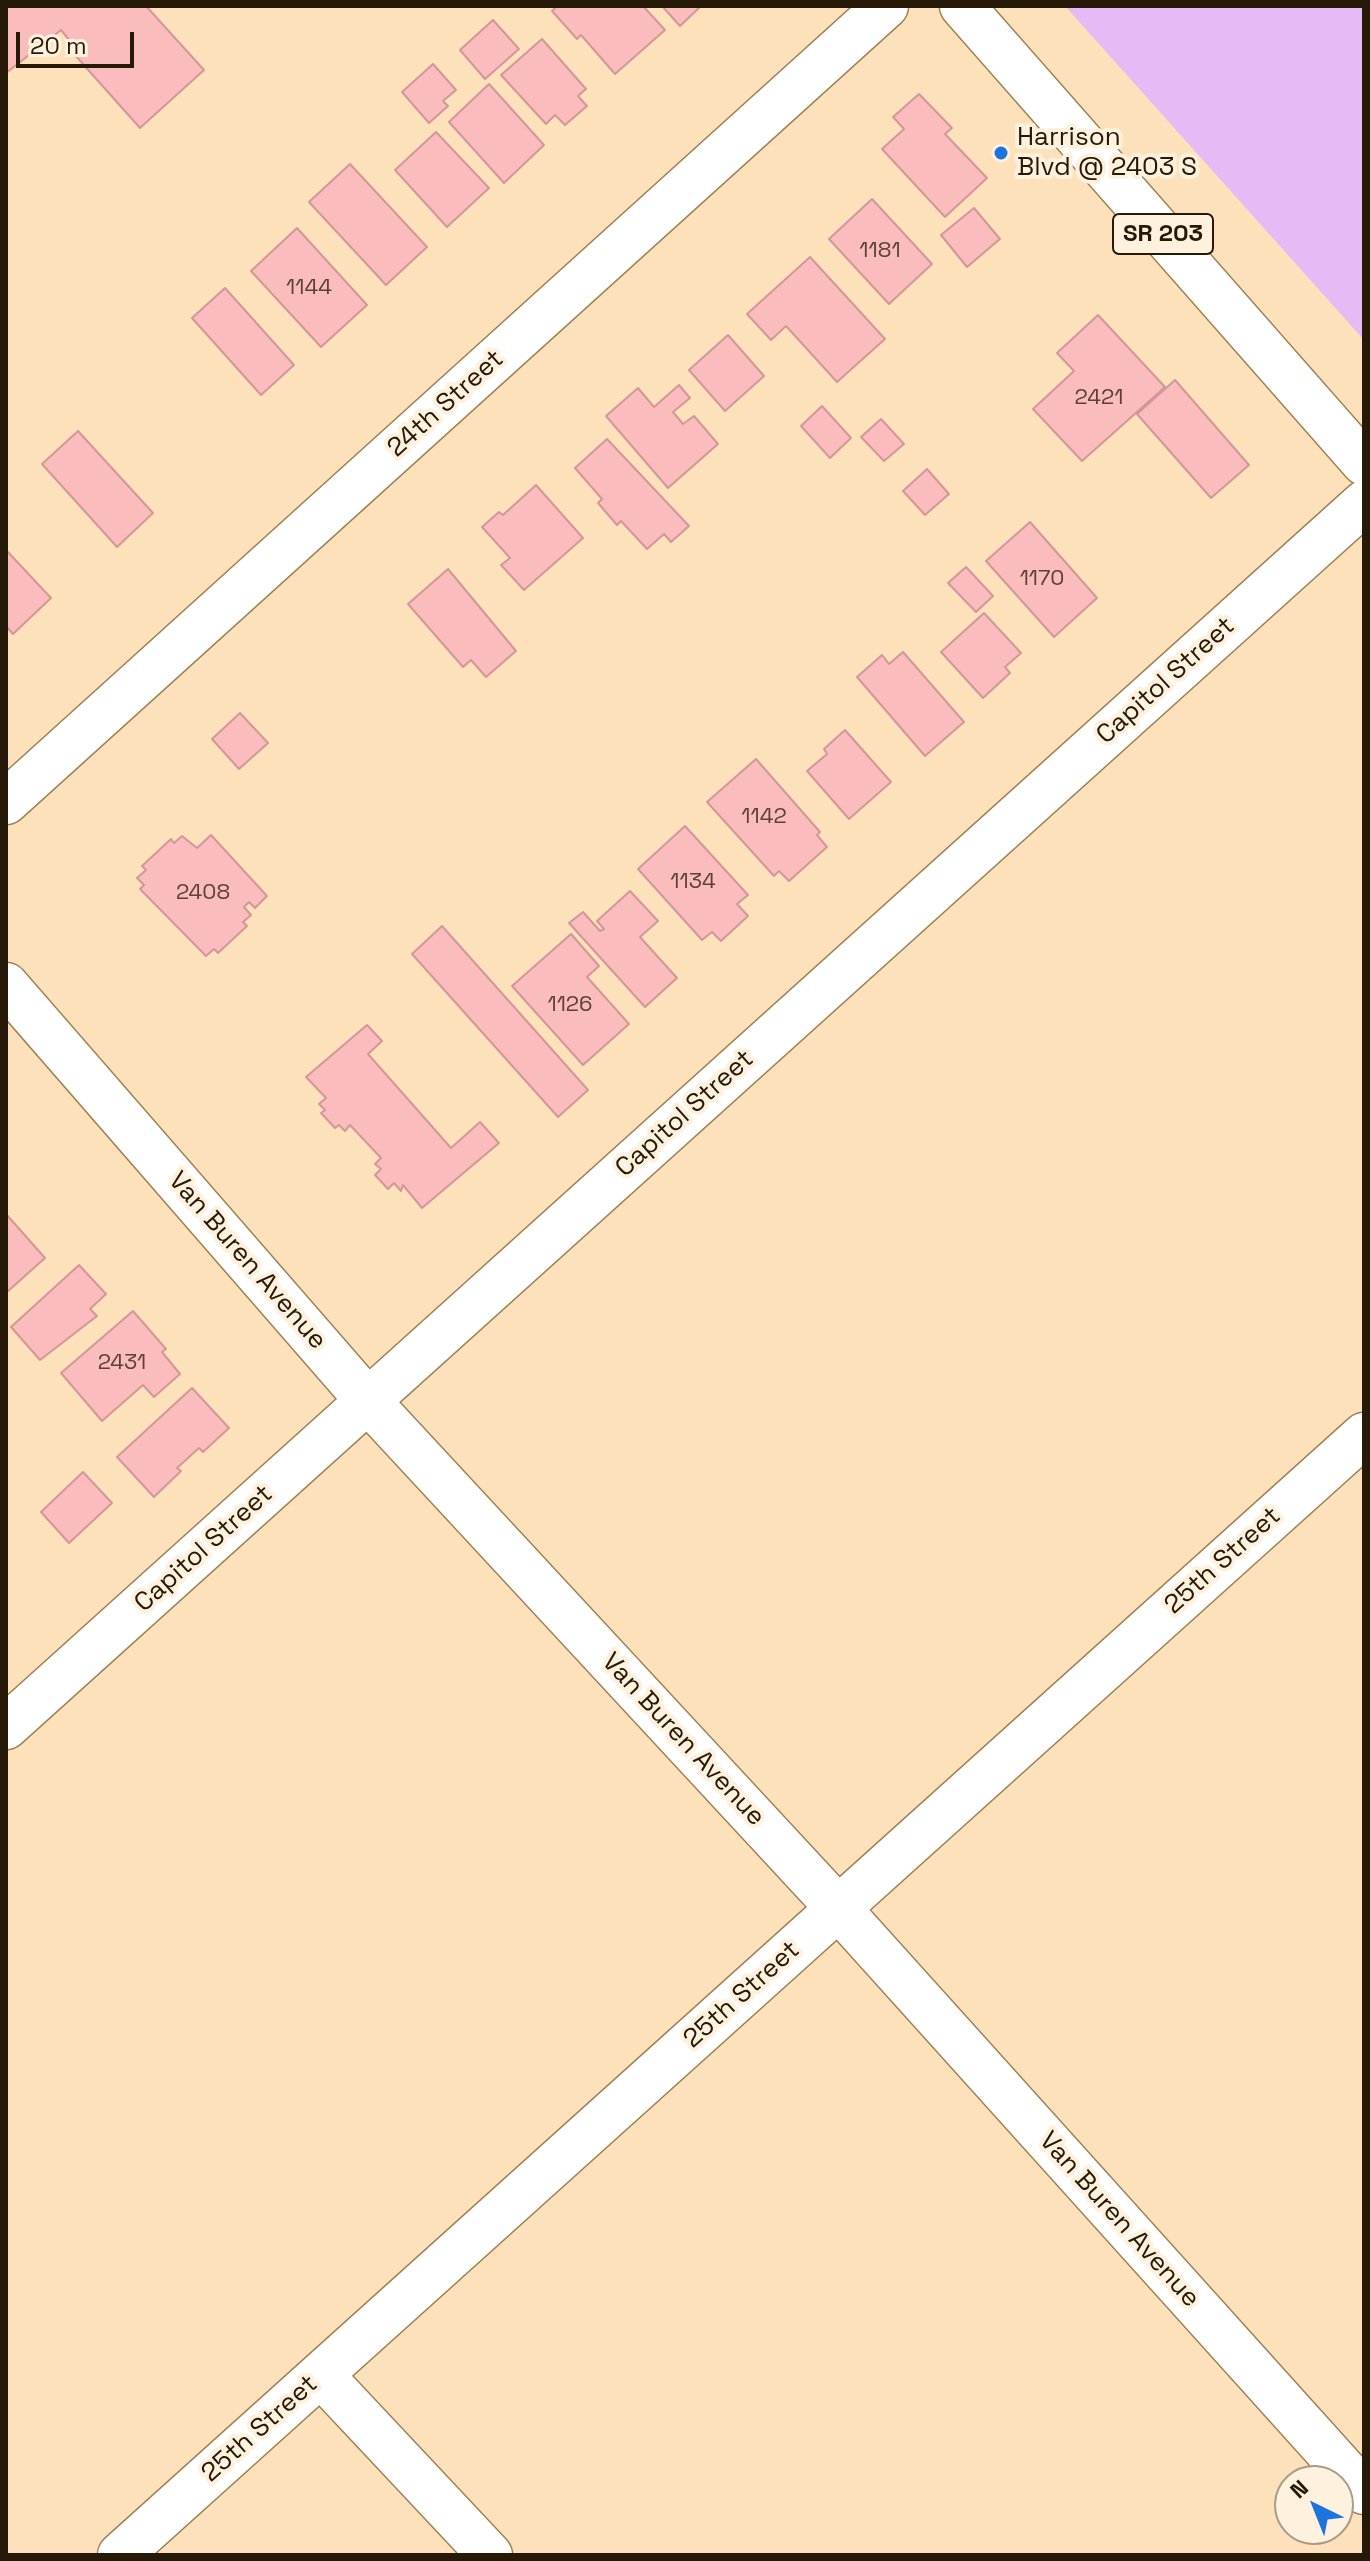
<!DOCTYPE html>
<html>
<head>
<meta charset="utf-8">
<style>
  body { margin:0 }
  #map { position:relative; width:1370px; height:2561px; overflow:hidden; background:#fce1bb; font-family:"Space Grotesk",sans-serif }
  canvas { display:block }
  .frame { position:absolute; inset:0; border:8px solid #261907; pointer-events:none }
  .north { position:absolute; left:1274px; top:2465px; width:80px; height:80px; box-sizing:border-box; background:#fef1de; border:2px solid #a89b88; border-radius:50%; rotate:317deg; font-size:22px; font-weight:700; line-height:32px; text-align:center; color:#261907 }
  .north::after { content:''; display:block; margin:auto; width:28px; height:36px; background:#1e74de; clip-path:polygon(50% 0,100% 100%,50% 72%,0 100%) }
  .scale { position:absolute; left:16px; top:32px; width:118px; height:36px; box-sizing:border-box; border:4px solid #261907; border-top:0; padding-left:10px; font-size:24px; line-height:28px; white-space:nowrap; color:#261907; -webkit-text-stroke:6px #fef1de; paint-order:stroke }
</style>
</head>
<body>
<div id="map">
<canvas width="1370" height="2561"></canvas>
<div class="frame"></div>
<div class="north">N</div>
<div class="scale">20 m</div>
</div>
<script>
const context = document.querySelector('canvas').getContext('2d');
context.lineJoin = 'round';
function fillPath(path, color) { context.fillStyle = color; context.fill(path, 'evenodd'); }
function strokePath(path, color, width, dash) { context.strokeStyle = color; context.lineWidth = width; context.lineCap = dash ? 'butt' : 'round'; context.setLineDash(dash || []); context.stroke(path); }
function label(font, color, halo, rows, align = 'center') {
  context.font = font + ' "Space Grotesk",sans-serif'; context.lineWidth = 8; context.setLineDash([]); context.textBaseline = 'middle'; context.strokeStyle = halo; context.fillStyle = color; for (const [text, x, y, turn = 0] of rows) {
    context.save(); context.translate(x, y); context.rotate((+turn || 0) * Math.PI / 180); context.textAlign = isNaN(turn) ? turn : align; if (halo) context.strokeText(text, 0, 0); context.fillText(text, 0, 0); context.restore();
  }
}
fillPath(new Path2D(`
  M1065,6H1364V340Z`), '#e5baf5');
const building = new Path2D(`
  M6,6H146L204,70L140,128L66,45L70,41L61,30L6,73Z
  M557,6H643L665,30L615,74L581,35L577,39L552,11Z
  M662,6H701L680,26Z
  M493,20L519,49L485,79L460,50Z
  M542,39L586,89L578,96L587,106L565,125L555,115L546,124L501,75Z
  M433,64L456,90L443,101L448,106L429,123L402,92Z
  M489,84L544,145L504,183L449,122Z
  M919,94L952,128L945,134L987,178L945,217L882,149L904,129L893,117Z
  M436,132L489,188L447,227L395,170Z
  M350,164L427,247L386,285L309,202Z
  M872,199L932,264L889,304L829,239Z
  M974,208L1000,239L967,267L941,235Z
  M297,228L367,305L321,347L251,271Z
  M810,257L885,339L837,382L786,326L771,340L747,314Z
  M225,288L294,365L261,395L192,318Z
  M1098,315L1165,387L1082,461L1033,409L1074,371L1057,353Z
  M728,335L764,376L725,411L689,370Z
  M1175,380L1249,465L1211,498L1137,414Z
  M679,385L690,398L673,412L683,424L694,416L718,444L668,488L606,416L638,388L654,407Z
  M822,406L851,438L830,458L801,426Z
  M881,419L904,444L884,461L861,437Z
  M78,431L153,513L117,547L42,464Z
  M607,439L689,526L671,542L664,534L647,549L621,521L617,525L598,503L602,499L575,468Z
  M927,469L949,494L925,515L903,491Z
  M536,485L583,538L524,590L501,565L510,558L482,527L499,512L503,515Z
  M1030,522L1097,598L1054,637L986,561Z
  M6,550L51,598L13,634L6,626Z
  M966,567L993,596L976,612L948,583Z
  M448,569L516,651L486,677L471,660L463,667L408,604Z
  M984,613L1021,653L1005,667L1010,673L983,698L941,652Z
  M903,652L964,722L925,756L857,677L882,655L889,664Z
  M240,713L268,743L239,769L212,739Z
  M845,730L891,782L849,819L807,771L827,754L824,749Z
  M756,759L820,832L817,835L827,847L789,881L779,871L774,876L707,802Z
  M685,826L748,895L737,904L748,916L721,941L712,932L702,940L638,869Z
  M211,835L267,896L255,908L249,902L244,907L251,915L243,922L247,926L218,953L214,949L206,956L140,889L144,885L137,878L146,870L142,866L171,839L174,843L182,836L197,848Z
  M630,891L658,921L640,937L677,978L645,1007L569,923L583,912L600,931L604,929L597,921Z
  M442,926L588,1090L558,1117L412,954Z
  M571,934L599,966L587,977L629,1024L583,1065L512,986Z
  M367,1025L382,1041L368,1054L451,1148L480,1122L499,1143L422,1208L403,1185L401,1191L394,1183L388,1189L375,1175L381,1169L375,1164L381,1158L350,1125L345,1131L339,1125L335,1128L321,1113L325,1110L319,1104L326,1098L306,1077Z
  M6,1214L45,1258L7,1292L6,1290Z
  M79,1265L106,1294L90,1309L97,1316L40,1360L11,1327Z
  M133,1311L166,1349L162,1352L180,1374L154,1397L143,1385L102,1421L61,1373Z
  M192,1388L229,1428L203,1452L199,1448L177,1468L181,1471L154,1497L117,1457Z
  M83,1472L112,1503L69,1543L41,1512Z`);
fillPath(building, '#fbbcbe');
strokePath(building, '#d39699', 2);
const street = new Path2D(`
  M6,985L368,1401L838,1908L1364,2492
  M6,1727L1364,503
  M321,2375L490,2555
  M120,2555L1364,1435`);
const secondary = new Path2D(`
  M6,802L886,6`);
const primary = new Path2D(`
  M962,6L1364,463`);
strokePath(street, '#a18254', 47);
strokePath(secondary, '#a18254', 47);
strokePath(primary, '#a18254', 47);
strokePath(street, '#fff', 44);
strokePath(secondary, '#fff', 44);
strokePath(primary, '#fff', 44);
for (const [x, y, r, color] of [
  [1001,153,8,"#1e74de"]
]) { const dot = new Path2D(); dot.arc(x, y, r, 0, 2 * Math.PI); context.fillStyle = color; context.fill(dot); strokePath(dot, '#fef1de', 3); }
label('22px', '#5b4235', null, [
  ["1181",880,251],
  ["1144",309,288],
  ["2421",1099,398],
  ["1170",1042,579],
  ["1142",764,817],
  ["1134",693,882],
  ["2408",203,893],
  ["1126",570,1005],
  ["2431",122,1363]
]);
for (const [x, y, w] of [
  [1163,234,100]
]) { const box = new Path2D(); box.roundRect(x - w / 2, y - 20, w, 40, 6); context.fillStyle = '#fef1de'; context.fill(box); strokePath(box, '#261907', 2); }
label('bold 24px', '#261907', null, [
  ["SR 203",1163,234]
]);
label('26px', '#261907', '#fef1de', [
  ["Harrison",1017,138],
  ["Blvd @ 2403 S",1017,168]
], 'left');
label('26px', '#261907', '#fef1de', [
  ["24th Street",446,404,-42],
  ["Capitol Street",1166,681,-42],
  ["Capitol Street",685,1114,-42],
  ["Van Buren Avenue",247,1261,49],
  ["Capitol Street",204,1549,-42],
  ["25th Street",1223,1561,-42],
  ["Van Buren Avenue",683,1740,47],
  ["25th Street",742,1995,-42],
  ["Van Buren Avenue",1119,2220,48],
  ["25th Street",260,2429,-42]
]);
</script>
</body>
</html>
